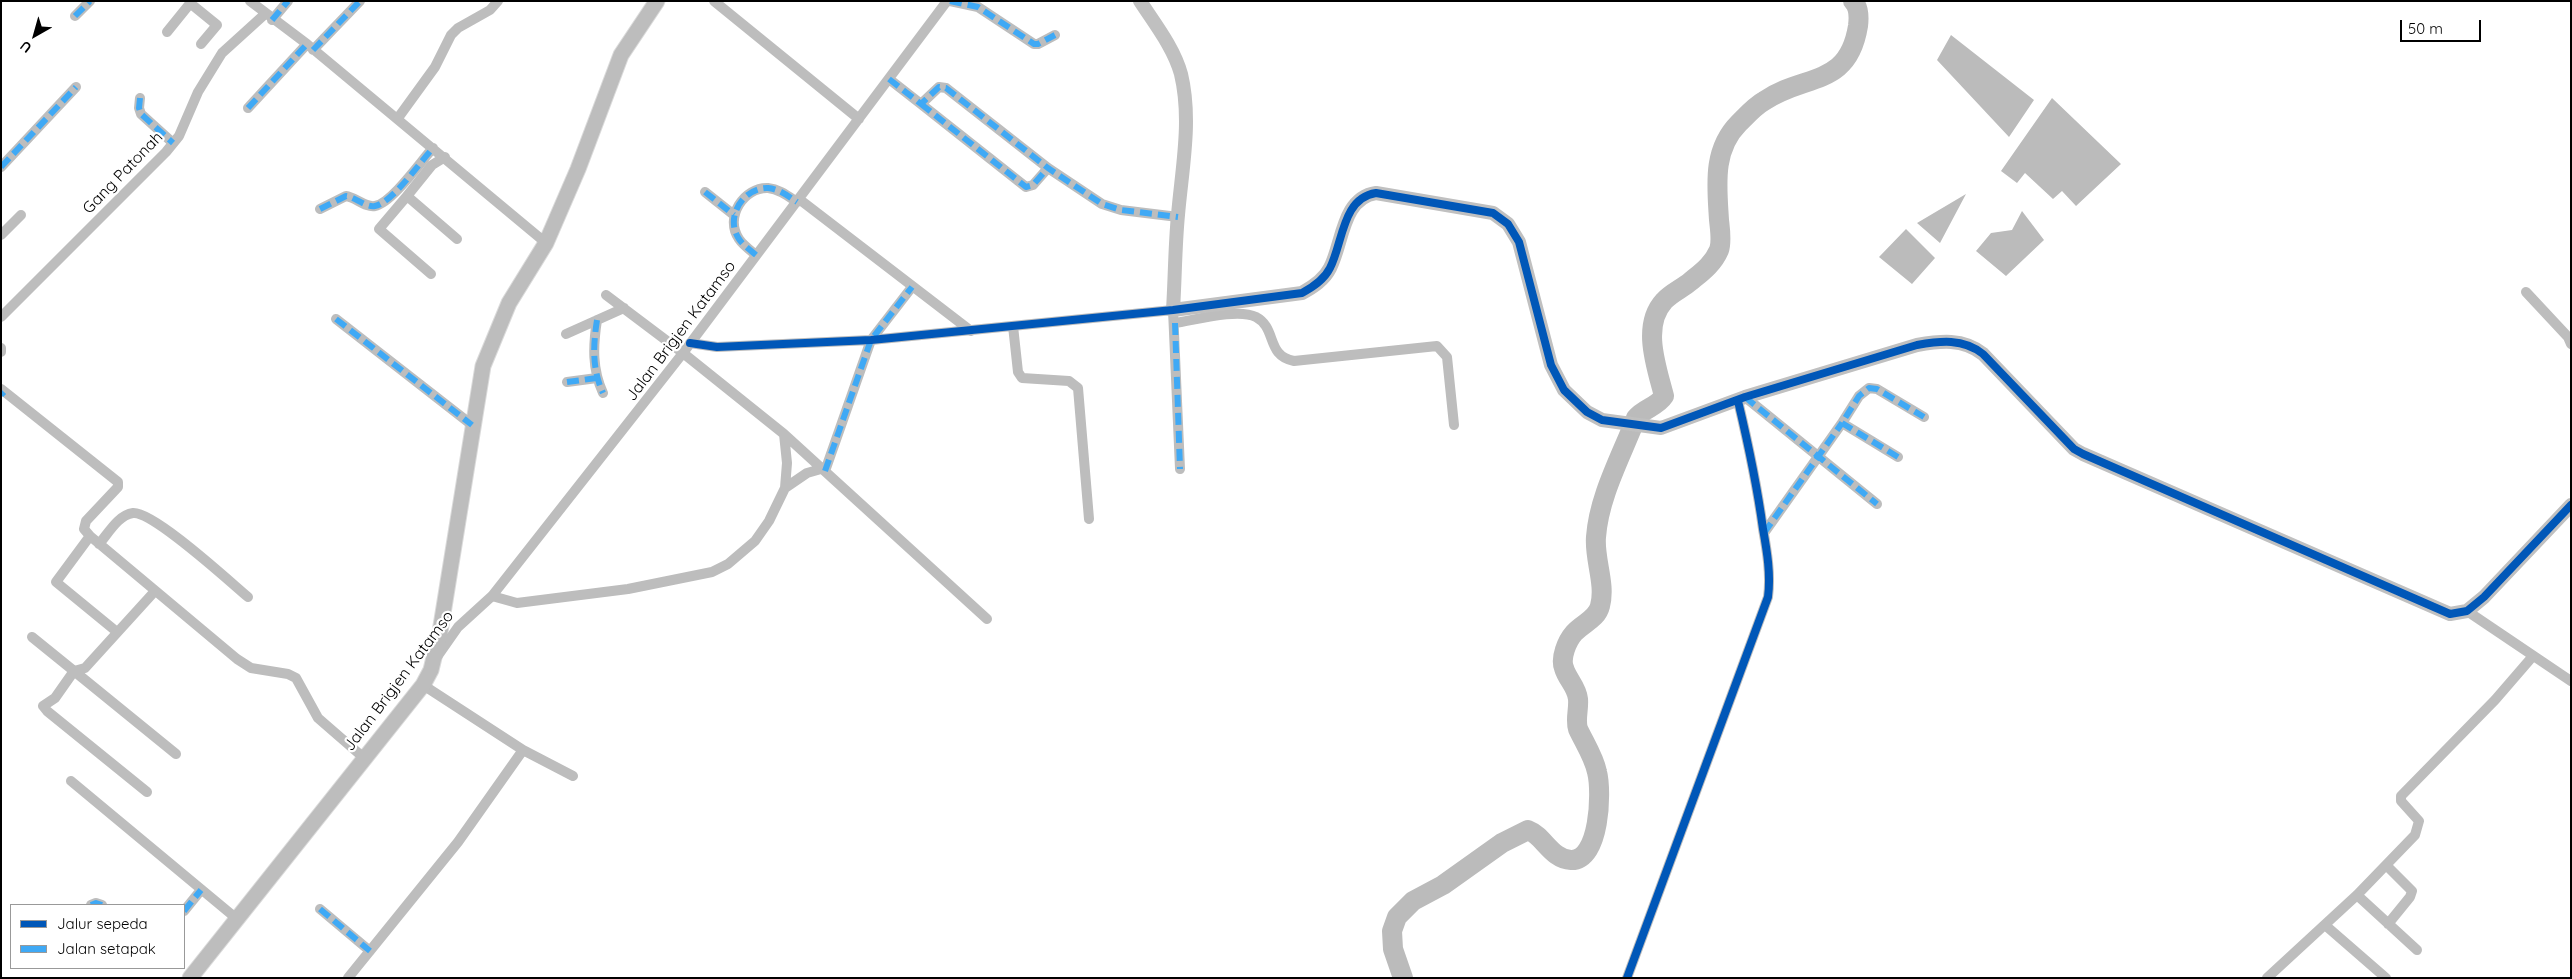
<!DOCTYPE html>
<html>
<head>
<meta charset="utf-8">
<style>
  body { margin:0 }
  #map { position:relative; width:2572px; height:979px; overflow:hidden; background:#fff; font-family:Quicksand,sans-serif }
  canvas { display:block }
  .frame { position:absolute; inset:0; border:2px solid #000; pointer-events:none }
  .legend { position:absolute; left:10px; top:904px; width:175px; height:65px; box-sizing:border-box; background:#fff; border:1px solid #999; margin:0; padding:6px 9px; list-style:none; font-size:15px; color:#000 }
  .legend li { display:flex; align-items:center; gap:10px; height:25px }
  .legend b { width:25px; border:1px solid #999 }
  .north { position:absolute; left:10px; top:10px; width:50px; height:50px; -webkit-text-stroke:4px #fff; paint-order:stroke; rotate:218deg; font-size:14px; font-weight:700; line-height:20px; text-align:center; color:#000 }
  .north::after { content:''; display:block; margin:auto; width:18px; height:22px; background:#000; clip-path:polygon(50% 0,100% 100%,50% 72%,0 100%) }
  .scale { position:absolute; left:2400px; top:20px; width:81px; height:22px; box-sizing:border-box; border:2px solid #000; border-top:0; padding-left:6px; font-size:15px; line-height:18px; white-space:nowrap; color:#000; -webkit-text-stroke:4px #fff; paint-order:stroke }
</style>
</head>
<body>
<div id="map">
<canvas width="2572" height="979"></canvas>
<div class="frame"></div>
<ul class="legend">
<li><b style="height:6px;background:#0057b8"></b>Jalur sepeda</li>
<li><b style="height:6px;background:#3fa9f5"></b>Jalan setapak</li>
</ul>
<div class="north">U</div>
<div class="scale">50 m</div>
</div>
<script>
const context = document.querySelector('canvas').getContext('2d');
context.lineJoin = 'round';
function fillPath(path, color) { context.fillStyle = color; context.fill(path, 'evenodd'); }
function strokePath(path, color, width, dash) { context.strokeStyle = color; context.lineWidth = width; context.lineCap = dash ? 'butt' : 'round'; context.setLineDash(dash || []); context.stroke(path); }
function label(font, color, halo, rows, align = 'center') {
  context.font = font + ' Quicksand,sans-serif'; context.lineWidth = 4.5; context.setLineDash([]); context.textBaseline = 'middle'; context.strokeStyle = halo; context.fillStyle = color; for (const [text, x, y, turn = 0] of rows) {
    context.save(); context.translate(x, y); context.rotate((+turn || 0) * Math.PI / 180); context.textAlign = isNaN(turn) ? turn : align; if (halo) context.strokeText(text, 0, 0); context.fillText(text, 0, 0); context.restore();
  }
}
fillPath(new Path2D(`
  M1951,35L2034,100L2009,137L1937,60Z
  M2052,98L2121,164L2076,206L2062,191L2053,199L2025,173L2017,183L2001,171Z
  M1966,194L1940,243L1917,223Z
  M2022,211L2044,240L2006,276L1976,251L1991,233L2012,230Z
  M1906,229L1935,258L1912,284L1879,257Z`), '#bbb');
strokePath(new Path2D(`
  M1403,978L1393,949L1392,931L1397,917L1413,901L1443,885L1502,843L1528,830C1544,836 1551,859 1571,860C1600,861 1602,791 1597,772C1594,757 1584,742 1578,729C1575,719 1579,710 1578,699C1577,687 1567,679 1564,668C1560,658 1567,641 1574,633C1583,623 1597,619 1600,606C1606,584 1594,559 1596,537C1599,496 1621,457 1636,418C1644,408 1657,407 1664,396C1657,368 1641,326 1664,301C1671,293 1683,288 1691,281C1702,272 1713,264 1719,250C1722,242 1720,229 1719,220C1717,186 1712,150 1739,123C1746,116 1755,106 1764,101C1805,73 1848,88 1858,26C1859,18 1859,7 1853,1`), '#bbb', 20);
const primary = new Path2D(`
  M190,978L423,685L431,670L440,632L483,366L509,303L546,243L578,169L621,55L657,1`);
strokePath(primary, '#dbdbdb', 17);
strokePath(new Path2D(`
  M250,1L307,44L546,243
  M714,1L859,119
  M950,1L978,7L1034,44H1038L1055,35
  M190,3L217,25L201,44
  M75,16L90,1
  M272,20L288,1
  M167,32L192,1
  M313,50L360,1
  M889,79L921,104L939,87L946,88L1048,168L1102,204L1121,210L1178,217
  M140,98L139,108L141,114L173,143
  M921,104L1026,187L1033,185L1048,168
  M248,108L307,44
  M398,118L435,67L451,35L458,28L490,10L498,1
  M445,157L432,165L407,196L457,239
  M1,167L76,87
  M705,192L734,215
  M407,196L379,229L431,274
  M799,199L971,331
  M320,209L346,196C355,197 366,208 375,206C392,203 421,161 433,148
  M1,235L21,215
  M756,255C750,250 743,245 739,239C724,217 744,187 768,188C779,189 788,196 797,202
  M2526,292L2568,337L2571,344
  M606,295L683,353L784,434L987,619
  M1,317L166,152L179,136L198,92L222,53L265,14
  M336,319L472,425
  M597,320C593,346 592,369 603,393
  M1175,323C1195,320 1238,308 1256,317C1277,328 1266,356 1294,361L1437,346L1447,357L1454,425
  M1013,326L1018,372L1022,378L1069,381L1078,388L1089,519
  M566,334L624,308
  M690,343L717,347L871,340L1173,310L1180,469
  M1,348V352
  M567,382L597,378
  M1,389L118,482V487L86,521L84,529L90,536L237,659L251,668L288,674L296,678L318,718L364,758
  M1745,397L1877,504
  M1898,457L1842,423L1859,396L1869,388L1877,389L1924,417
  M825,471L871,340L912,287
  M785,488L807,473L821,469
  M1764,533L1842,423
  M90,536L56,582L117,632
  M99,544C108,534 118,515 133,513C153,511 229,581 248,597
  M155,591L85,668L74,671L176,754
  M492,596L517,603L628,589L712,572L728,564L755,541L769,521L785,488L787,463L784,434
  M2467,611L2571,681
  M32,637L74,671L55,698L43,706L47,711L147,792
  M437,657L458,627L492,596L683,353L947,1
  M423,685L523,750L573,776
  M71,781L237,919
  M2386,865L2412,891L2410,897L2388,924
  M2357,895L2417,950
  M91,905L96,903L102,905
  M320,909L370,951
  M184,911L201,890
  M2325,925L2386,978
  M348,978L458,842L523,750
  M1627,978L1768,597C1771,575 1767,551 1763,529C1757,485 1748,443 1738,401
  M2267,978L2357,895L2415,835L2419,821L2401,801V796L2495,700L2533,656`), '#bdbdbd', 10);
strokePath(new Path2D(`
  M1140,1C1155,24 1174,48 1181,74C1192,120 1182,168 1178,215C1175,246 1175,278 1173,310L1302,293C1313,287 1324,280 1330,268C1343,243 1342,198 1376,193L1493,213L1508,224L1519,242L1551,365L1564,390L1587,412L1602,420L1661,428L1745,397L1917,345C1940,341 1963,338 1983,354L2074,449L2083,454L2450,614L2467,611L2484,597L2571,505`), '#c0c0c0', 14);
strokePath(primary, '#bdbdbd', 15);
strokePath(new Path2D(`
  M950,1L978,7L1034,44H1038L1055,35
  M75,16L90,1
  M272,20L288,1
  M313,50L360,1
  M889,79L921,104L939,87L946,88L1048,168L1102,204L1121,210L1178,217
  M140,98L139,108L141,114L173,143
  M921,104L1026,187L1033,185L1048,168
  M248,108L307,44
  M1,167L76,87
  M705,192L734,215
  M320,209L346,196C355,197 366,208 375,206C392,203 421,161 433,148
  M756,255C750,250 743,245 739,239C724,217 744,187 768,188C779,189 788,196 797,202
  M336,319L472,425
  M597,320C593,346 592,369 603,393
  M1175,323L1180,469
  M567,382L597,378
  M1,395L4,392
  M1745,397L1877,504
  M1898,457L1842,423L1859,396L1869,388L1877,389L1924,417
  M825,471L871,340L912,287
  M1764,533L1842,423
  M91,905L96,903L102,905
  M320,909L370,951
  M184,911L201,890`), '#3fa9f5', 6, [12, 6]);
strokePath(new Path2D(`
  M690,343L717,347L871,340L1173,310L1302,293C1313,287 1324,280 1330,268C1343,243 1342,198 1376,193L1493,213L1508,224L1519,242L1551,365L1564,390L1587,412L1602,420L1661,428L1745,397L1917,345C1940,341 1963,338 1983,354L2074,449L2083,454L2450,614L2467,611L2484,597L2571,505
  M1627,978L1768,597C1771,575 1767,551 1763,529C1757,485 1748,443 1738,401`), '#0057b8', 8);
label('16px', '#000', '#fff', [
  ["Gang Patonah",123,173,-46],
  ["Jalan Brigjen Katamso",681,331,-53],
  ["Jalan Brigjen Katamso",399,681,-53]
]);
</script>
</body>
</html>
